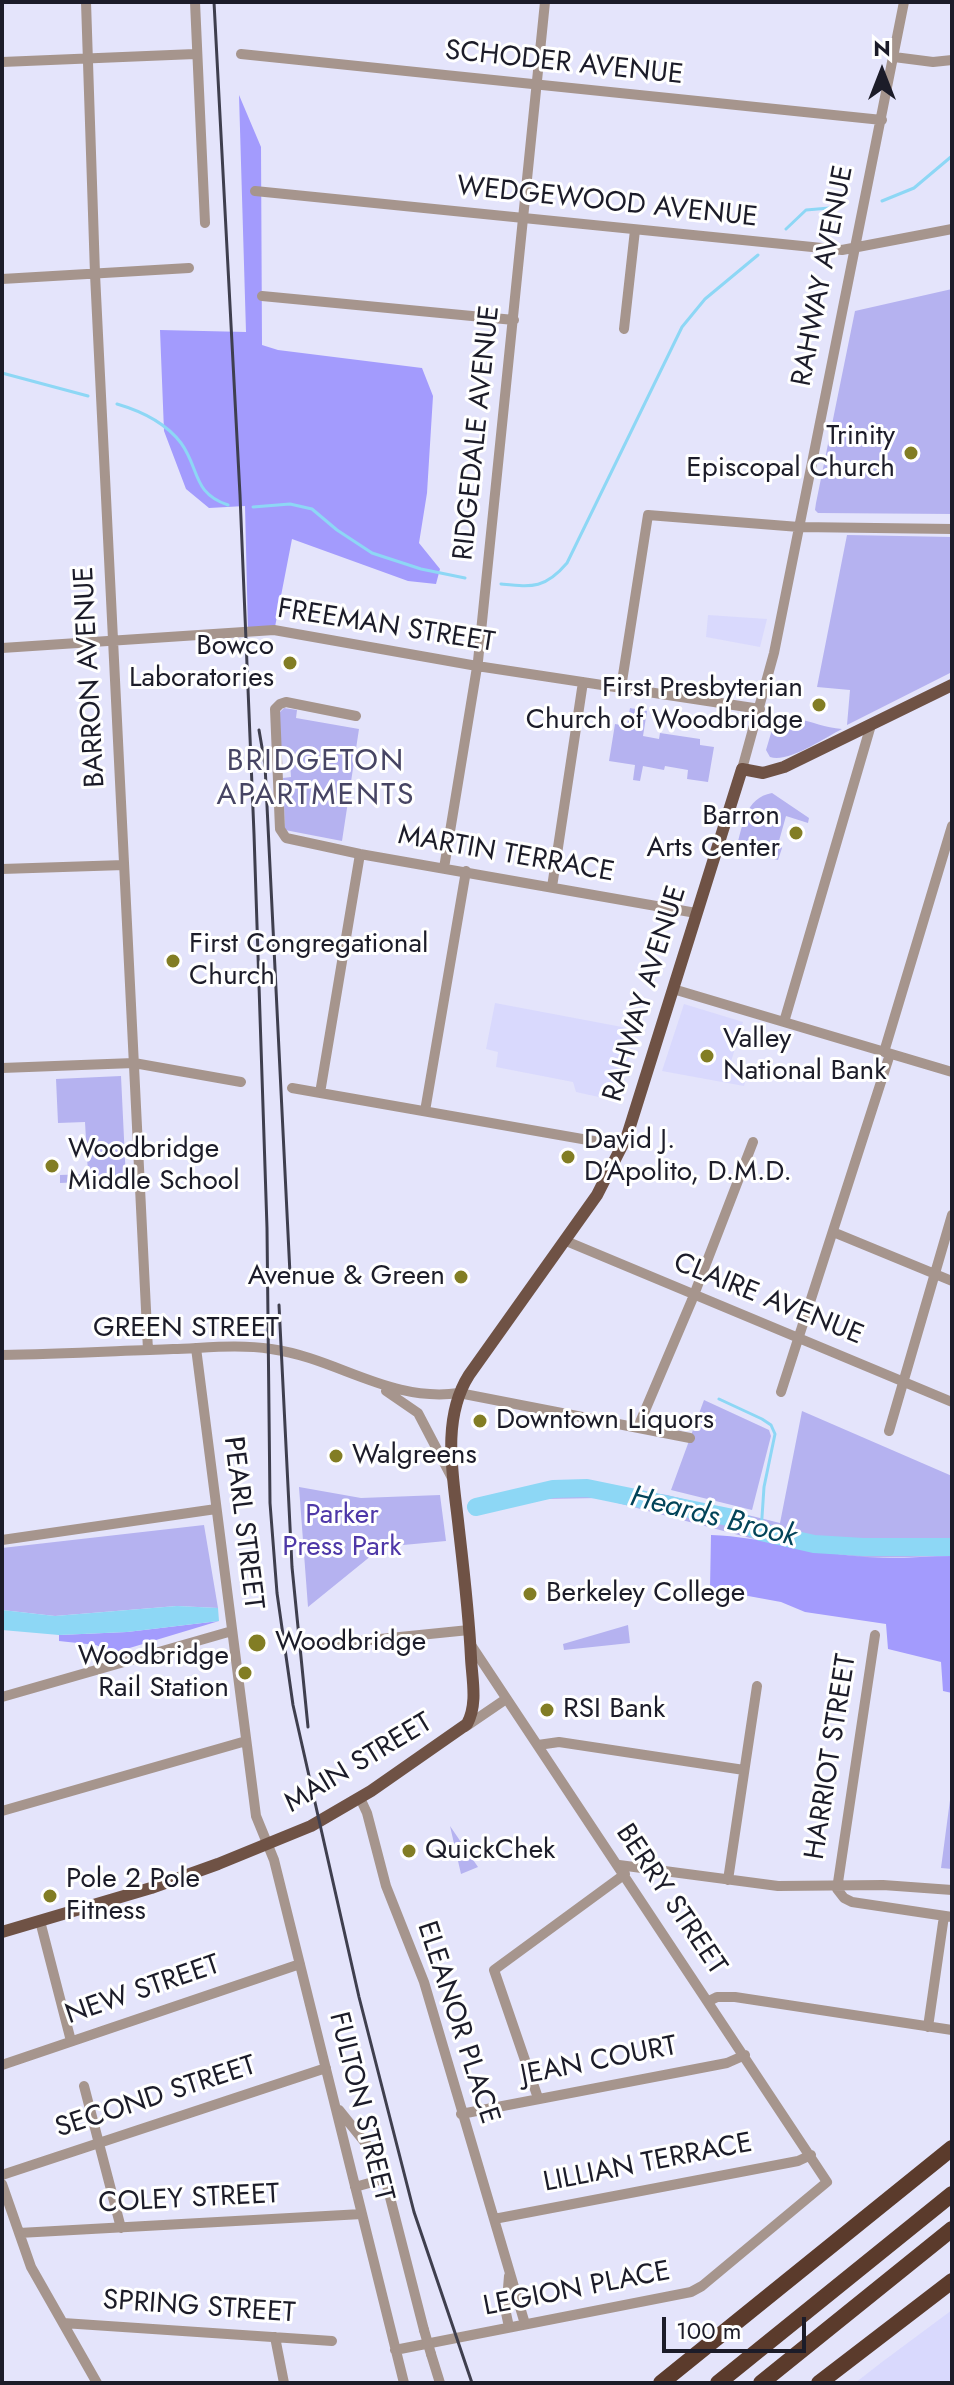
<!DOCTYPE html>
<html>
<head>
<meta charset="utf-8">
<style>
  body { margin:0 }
  #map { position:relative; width:954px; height:2385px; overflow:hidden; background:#e4e4fb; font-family:Jost,sans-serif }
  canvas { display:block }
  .frame { position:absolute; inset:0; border:4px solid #1c1c29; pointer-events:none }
  .north { position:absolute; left:842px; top:32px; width:80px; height:80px; -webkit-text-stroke:6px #fff; paint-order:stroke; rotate:0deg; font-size:22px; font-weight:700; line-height:32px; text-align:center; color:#1c1c29 }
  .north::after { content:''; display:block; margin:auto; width:28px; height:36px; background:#1c1c29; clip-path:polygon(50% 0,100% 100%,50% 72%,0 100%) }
  .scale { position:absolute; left:662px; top:2317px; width:144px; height:36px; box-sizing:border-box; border:4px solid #1c1c29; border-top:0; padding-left:10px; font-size:24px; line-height:28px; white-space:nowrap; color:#1c1c29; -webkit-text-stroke:6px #fff; paint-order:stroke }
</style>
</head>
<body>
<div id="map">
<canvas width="954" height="2385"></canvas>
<div class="frame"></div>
<div class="north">N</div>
<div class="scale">100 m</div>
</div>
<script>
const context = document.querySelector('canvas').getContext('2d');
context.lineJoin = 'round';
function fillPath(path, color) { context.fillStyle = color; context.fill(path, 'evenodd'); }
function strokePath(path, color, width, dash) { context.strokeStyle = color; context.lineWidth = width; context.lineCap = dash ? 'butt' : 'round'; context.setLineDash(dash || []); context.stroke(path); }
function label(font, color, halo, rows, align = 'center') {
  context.font = font + ' Jost,sans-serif'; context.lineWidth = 6; context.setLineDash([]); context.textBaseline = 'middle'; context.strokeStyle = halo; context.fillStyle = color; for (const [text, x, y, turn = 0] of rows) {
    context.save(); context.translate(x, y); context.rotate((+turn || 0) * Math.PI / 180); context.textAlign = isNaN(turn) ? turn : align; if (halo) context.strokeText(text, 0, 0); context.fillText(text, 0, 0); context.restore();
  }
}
fillPath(new Path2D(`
  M708,615L767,619L760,647L706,637Z
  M495,1003L638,1030L617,1101L576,1092L573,1082L496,1067L498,1052L486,1049Z
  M684,1004L743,1022L730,1065L748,1072L744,1086L662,1071Z
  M952,2310V2383H855L882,2362Z`), '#d9d9fd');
fillPath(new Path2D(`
  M952,289V514L818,513L815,510L816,503L855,311Z
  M847,535L952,537V672L847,725L850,690L817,687Z
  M284,708L297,710L296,718L359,729L342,841L285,830L283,778L291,777L289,748L281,747L279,713Z
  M630,708L647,711L643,736L659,739L660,733L700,739V745L714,747L708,782L687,779L688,770L665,766L664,770L643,766L640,781L633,780L635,765L609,761L615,724L627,726Z
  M796,719C812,721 825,728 842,729C824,738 789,763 770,757L766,750L774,723Z
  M772,793L809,818L808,823L786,816L779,841L782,848L778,860L736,849C743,825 745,798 772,793Z
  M121,1076L126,1180L60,1183V1175L88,1174L85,1122L58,1123L56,1079Z
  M704,1400L769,1430L771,1436L752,1510L671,1490Z
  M802,1411L952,1476V1556L867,1558L784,1547L599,1498L544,1499L477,1514L476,1499L569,1481L667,1495L780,1523Z
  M299,1487L361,1498L440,1495L446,1541L382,1547L308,1607Z
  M204,1525L218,1608L177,1606L55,1616L2,1610V1548Z
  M628,1625L630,1643L564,1650L563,1644Z
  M952,1785V1869L941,1868Z
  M450,1826L478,1867L461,1874Z`), '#b5b2f0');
fillPath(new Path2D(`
  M239,95L261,147L262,345L278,350L422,368L433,396L427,493L419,543L440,569L436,584L408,581L292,539L274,632H248L245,506L209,508L186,489L164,431L160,330L246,332Z
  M711,1535C763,1537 813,1553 865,1557C893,1560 923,1556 952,1556V1693L943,1691L941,1662L888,1649L886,1624L805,1612L781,1602L710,1589Z
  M219,1621L113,1653L96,1645L59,1641V1635L127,1632Z`), '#a39bfd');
fillPath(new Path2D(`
  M177,1606L218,1608L219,1621L127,1632L59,1635L2,1630V1610L55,1616Z`), '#8dd7f5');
strokePath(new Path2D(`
  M882,201L914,188L952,156
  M786,229L806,210L841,207
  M2,373L88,396
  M117,404C141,411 165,422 181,443C200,469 192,493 228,505
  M253,507L290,504L312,509L337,530L372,553L421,569L465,578
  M501,584C532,587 545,589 567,563L682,327L705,299L758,255
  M719,1399L762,1419L771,1425L775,1434L764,1487L761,1532`), '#8dd7f5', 3);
strokePath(new Path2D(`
  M476,1507L553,1489L587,1488L733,1518L761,1532L814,1544L863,1547H952`), '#8dd7f5', 18);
strokePath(new Path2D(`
  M86,2L95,274L148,1350
  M195,2L205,223
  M241,54L882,120
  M894,57L933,62L952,60
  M2,62L195,54
  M255,191L842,250L952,229
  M2,279L189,268
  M262,296L514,320
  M624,329L635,230
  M2,648L274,630L477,666L760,709
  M621,688L648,515L799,527L952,529
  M356,716L286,702L280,704L275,709L280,829L286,838L360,854L696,913
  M742,769L774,653L904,2
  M444,868L478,661L545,2
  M2,869L124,865
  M552,887L583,682
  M673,989L952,1072
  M784,1022L871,725
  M884,1052L952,826
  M2,1068L134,1063L241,1082
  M292,1088L622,1146
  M320,1093L360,854
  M425,1111L466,871
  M833,1232L952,1281
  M566,1241L952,1402
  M196,1348L256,1816L274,1860L404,2383
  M2,1355C59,1354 116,1351 173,1349C205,1348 239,1344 271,1349C337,1358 390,1403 459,1393L690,1438
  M386,1391L418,1413L452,1478
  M781,1392L890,1054
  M638,1427L692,1300L753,1142
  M889,1431L952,1215
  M2,1540L216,1509
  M875,1635L837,1889L844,1898L852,1902L952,1917
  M321,1645L469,1630
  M2,1697L232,1631
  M465,1727L506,1699
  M538,1745L559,1742L744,1770
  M360,1798L367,1813L386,1886L424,1982L525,2324
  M2,1811L246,1741
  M619,1865L778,1886L883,1885L952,1890
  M728,1880L757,1686
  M40,1921L71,2041
  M709,2001L717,1997H735L952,2030
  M928,2027L944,1916
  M2,2065L300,1964
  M84,2086L121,2228
  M538,2098L494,1970L625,1874
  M339,2110L376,2156L383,2170L424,2330
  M461,2114L727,2063L745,2055
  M2,2175L326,2068
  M2,2184L31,2267L97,2383
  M355,2187L387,2178
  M494,2219L798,2161L811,2155
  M19,2233L362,2214
  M63,2323L332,2341
  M509,2327L506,2313L509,2276
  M275,2337L284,2383
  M395,2350L691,2292L702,2286L827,2182L471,1645
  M431,2354L440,2383`), '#a6958d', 10);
strokePath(new Path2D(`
  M2,1932L151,1888L218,1864L311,1826L371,1791L467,1724C478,1704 472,1679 471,1658C469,1615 464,1573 459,1530C454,1480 440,1421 469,1375L597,1195L627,1136L742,769L763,773L784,767L952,685`), '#6f5245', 12);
strokePath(new Path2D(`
  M661,2383L952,2148
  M718,2383L952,2194
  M761,2383L952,2229
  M819,2383L952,2281`), '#5b3b2c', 16);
strokePath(new Path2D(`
  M214,2L240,495L254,834L267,1228L270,1503L277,1593L293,1705L359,1997L414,2212L472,2383
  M259,730L265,765L290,1274
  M279,1305L292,1567L308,1727`), '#3f3f4e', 3);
strokePath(new Path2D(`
  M424,2330L431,2354`), '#a6958d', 10);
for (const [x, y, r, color] of [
  [911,453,8,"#827d24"],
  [290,663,8,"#827d24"],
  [819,705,8,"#827d24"],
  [796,833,8,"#827d24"],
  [173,961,8,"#827d24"],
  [707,1056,8,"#827d24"],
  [568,1157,8,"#827d24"],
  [52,1166,8,"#827d24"],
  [461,1277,8,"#827d24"],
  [480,1421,8,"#827d24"],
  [336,1456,8,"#827d24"],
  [530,1594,8,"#827d24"],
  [257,1643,10,"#827d24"],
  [245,1673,8,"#827d24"],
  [547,1710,8,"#827d24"],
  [409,1851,8,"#827d24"],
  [50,1896,8,"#827d24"]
]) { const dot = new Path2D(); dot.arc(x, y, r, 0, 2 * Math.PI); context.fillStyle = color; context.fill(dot); strokePath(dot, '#fff', 3); }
label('28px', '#1c1c29', '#fff', [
  ["SCHODER AVENUE",564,64,6],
  ["WEDGEWOOD AVENUE",607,203,6],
  ["RAHWAY AVENUE",824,276,-79],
  ["RIDGEDALE AVENUE",478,433,-84],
  ["FREEMAN STREET",386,627,9],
  ["BARRON AVENUE",91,677,-93],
  ["MARTIN TERRACE",506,855,10],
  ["RAHWAY AVENUE",646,994,-73],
  ["CLAIRE AVENUE",768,1300,22],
  ["GREEN STREET",186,1329],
  ["PEARL STREET",242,1523,83],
  ["HARRIOT STREET",832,1757,-81],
  ["MAIN STREET",359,1764,-31],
  ["BERRY STREET",670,1900,56],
  ["NEW STREET",143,1991,-19],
  ["ELEANOR PLACE",457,2023,72],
  ["JEAN COURT",599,2062,-11],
  ["SECOND STREET",156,2098,-18],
  ["FULTON STREET",360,2107,76],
  ["LILLIAN TERRACE",648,2164,-11],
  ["COLEY STREET",189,2200,-3],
  ["LEGION PLACE",577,2290,-11],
  ["SPRING STREET",199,2308,4]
]);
label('28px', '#1c1c29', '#fff', [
  ["Trinity",895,437,"right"],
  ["Episcopal Church",895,469,"right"],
  ["Bowco",274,647,"right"],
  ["Laboratories",274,679,"right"],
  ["First Presbyterian",803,689,"right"],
  ["Church of Woodbridge",803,721,"right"],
  ["Barron",780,817,"right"],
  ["Arts Center",780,849,"right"],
  ["First Congregational",189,945],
  ["Church",189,977],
  ["Valley",723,1040],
  ["National Bank",723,1072],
  ["David J.",584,1141],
  ["D’Apolito, D.M.D.",584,1173],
  ["Woodbridge",68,1150],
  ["Middle School",68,1182],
  ["Avenue & Green",445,1277,"right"],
  ["Downtown Liquors",496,1421],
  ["Walgreens",352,1456],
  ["Berkeley College",546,1594],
  ["Woodbridge",275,1643],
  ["Woodbridge",229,1657,"right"],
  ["Rail Station",229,1689,"right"],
  ["RSI Bank",563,1710],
  ["QuickChek",425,1851],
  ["Pole 2 Pole",66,1880],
  ["Fitness",66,1912]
], 'left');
label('28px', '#4e38a8', '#fff', [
  ["Parker",342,1516],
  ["Press Park",342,1548]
]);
context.letterSpacing = '2px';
label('30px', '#474564', '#fff', [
  ["BRIDGETON",316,763],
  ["APARTMENTS",316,797]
]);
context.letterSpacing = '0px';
label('italic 30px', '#024459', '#fff', [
  ["Heards Brook",713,1518,14]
]);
</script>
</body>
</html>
